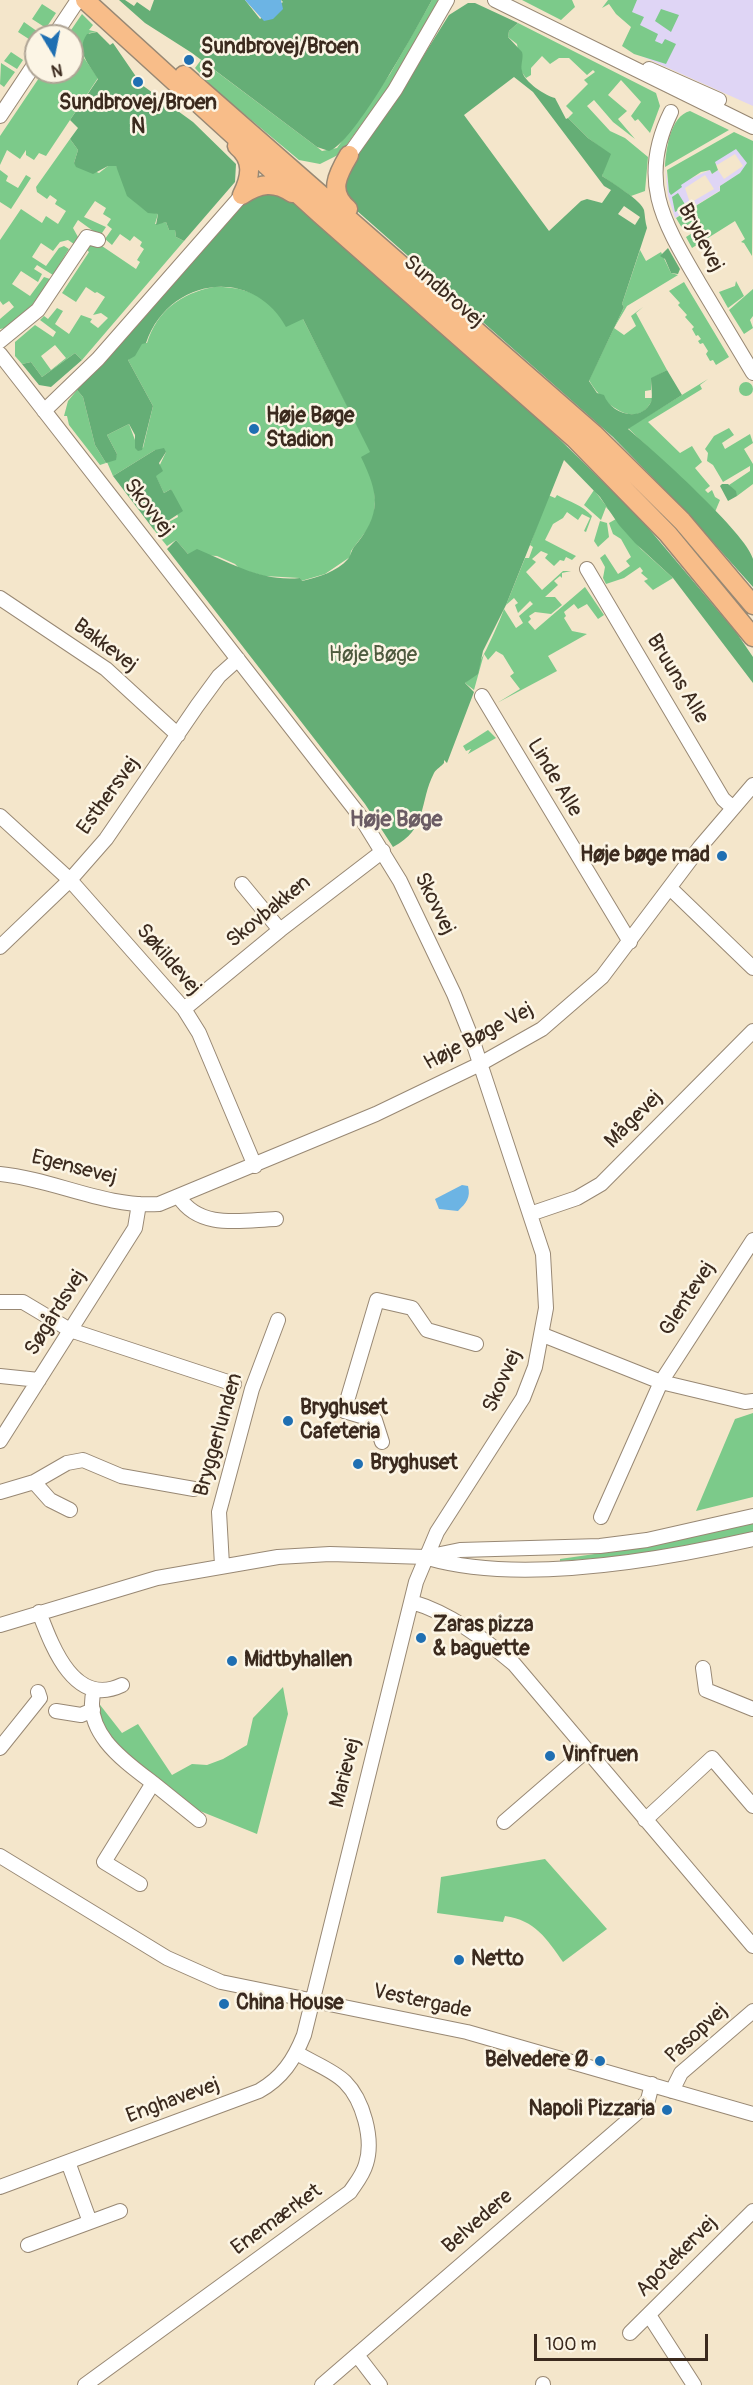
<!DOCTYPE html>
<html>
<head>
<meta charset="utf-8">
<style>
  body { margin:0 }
  #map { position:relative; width:753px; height:2385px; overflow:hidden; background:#f4e6cb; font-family:Pangolin,sans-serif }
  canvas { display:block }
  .north { position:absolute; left:24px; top:24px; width:60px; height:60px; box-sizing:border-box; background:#fcf5e5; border:2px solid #afa495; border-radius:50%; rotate:170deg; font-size:16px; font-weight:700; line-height:24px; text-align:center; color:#3b2a1e }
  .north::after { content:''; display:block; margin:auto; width:21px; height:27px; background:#1f6fb2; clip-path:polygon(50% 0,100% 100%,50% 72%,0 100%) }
  .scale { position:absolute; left:534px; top:2334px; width:174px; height:27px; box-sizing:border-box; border:3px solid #3b2a1e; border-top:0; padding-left:8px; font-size:18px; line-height:21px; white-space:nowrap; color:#3b2a1e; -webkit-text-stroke:4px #fcf5e5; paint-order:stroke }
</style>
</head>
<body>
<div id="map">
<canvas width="753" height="2385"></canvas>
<div class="north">N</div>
<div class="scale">100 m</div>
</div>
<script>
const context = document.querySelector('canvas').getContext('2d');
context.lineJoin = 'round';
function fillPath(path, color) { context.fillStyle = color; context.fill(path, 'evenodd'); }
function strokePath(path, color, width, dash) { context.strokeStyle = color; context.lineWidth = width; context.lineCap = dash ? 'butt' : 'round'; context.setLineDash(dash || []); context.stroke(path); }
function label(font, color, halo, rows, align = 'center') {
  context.font = font + ' Pangolin,sans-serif'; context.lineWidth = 5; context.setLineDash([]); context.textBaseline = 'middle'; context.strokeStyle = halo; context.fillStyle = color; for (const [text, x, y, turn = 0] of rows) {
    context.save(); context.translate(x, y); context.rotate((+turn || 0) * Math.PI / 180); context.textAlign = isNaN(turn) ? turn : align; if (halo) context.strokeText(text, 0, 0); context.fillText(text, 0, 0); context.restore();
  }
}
fillPath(new Path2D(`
  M610,0H753V106L628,50L641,37Z
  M736,148L748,163L743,171L719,187L721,190L675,218L668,196L665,167L669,188L710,170L712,174L718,170L724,179L743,166L735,154L717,165L714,162ZM705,175L714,189L690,203L685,188Z`), '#dfd5f5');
fillPath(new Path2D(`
  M432,0H438L437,4L388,88L340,154L320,164L299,160L213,88L195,68L201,60L317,147L322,151L337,148L390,74Z
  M522,0H572L575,7L561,20Z
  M608,0H637L632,12L644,17L640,25L658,34L655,41L662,44L665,39L676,44L666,64L634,54L622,46L631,27L616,14L609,4L602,8Z
  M42,4L56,13L46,28L32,19Z
  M661,9L679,15L671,32L655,21Z
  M82,14L93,25L89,30L97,32L89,33L84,58L98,78L46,156L39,153L34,160L26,155V150L20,159L7,150L0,165V136L43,72H72V36H67Z
  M24,22L41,34L36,36L35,43L18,32Z
  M518,23L656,93L660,106L650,133L638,119L635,121L631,116L641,102L621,80L608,95L627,111L618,119L635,139L613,122L594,100L587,106L610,131L625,138L648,157L645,191L631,196L602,176L608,153L588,138L568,118L573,113L566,106L588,84L584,80L595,72L593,70L587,75L569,58H559L550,64L542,56L531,68V75L526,78L521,71L517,44L508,37L509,31Z
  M11,52L23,60L17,69L4,61Z
  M1,63L15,72L4,87L0,84Z
  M690,111L729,130L665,167C666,150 670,116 690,111Z
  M734,132L753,141L752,256L744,243L741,242L745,239L735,221L692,248L686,237L697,230L693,222L682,228L676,218L720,191V186L740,173L747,163L736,149L715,162L718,170L712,174L710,170L701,172L681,185L682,187L671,195L669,192L667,170Z
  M70,139L78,150L74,163L99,173L108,166H116C131,189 126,205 158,214L155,224L166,222L169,230H175L176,237L184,241L82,360L75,353L42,377L31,362L22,364L15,356V342L35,325L53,337L56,332L40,320L44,316L48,319L57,308L63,311L55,324L69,334L81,315L92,319L90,322L98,328L108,318L101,313L93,315L105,297L97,292L95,293L86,287L76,302L62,293L89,252L86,249L92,244H99L136,269L140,262L137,260L144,249L140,246L142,242L134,236L130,241L120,234L112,245L105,239L112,229L107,225L111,219L103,214L106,208L95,201L84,217L106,227L102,233H96L78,220L73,228L78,237L74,244L68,240L60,242L53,251L41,243L32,257L46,266L59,248L64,246L69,249L53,275L37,265L34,269L42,274L38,282L21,271L12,284L30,296L44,277L50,279C38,296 22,326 0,329V319L14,307L9,301L3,305L0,301V240L21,209L42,223L46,216L58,224L66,211L55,204L57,200L50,195L47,199L37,192L36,187ZM55,345L66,358L51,370L41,356Z
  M0,170L8,176L6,181L18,188L26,175L31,178L11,209L0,202Z
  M678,193L686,206L675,212L672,197Z
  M640,250L646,261L661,252L671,273L678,275L627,306L614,328L624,335L636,326L631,316L643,307L636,313L667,370L651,379V390L645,391V398H653C637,436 599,399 589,380L624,307L622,304Z
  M736,281L744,296L728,308L719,292L735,286Z
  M684,282L729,357L716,365L713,360L710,361L706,354L708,351L703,343L700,344L698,341L701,339L698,335L696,336L692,329L694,327L685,317L687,315L678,305L680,303L669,291Z
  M214,287C241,286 264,294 280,316L303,319L371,452L375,500L374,515L370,526L351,551L350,557L325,574L301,581L300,578L264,576L240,569L235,564L217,556L188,554L176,540L167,546L154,530L178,517L171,489L164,493L155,475L166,452L155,450L113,476L107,462L115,459L117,454L107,435L129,424L135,440L143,448L153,406L128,360L142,343H147C157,311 181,293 214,287Z
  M753,289V316L750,320L753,328L744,334L729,310Z
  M708,379L700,385L702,389L648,422L680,453L692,446L702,462L695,468L710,486L705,490L708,493L712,490L715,497L720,500L715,512L628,428Z
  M739 389a7 7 0 1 1 14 0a7 7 0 1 1-14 0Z
  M77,390L83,397L95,445L106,463L100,465L69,425L67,416H64L68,401Z
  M729,428L734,435L722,443L725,449L750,434L753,443L744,449L753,464V484L737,496L729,485L750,471V466L723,482L713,465L707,461L708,453L705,449L714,436Z
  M594,490L614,516L606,507L601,520L584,505Z
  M548,495L555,498L557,495C570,502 582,505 592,516L586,532L584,531L590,518L582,514L578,520L567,512L563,518L553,524L545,540L576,556L572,560L566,557L564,561L560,560L554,566L545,558L548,554L541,551L532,559L536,562L526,572L542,590L563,571H571L562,573V578L560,576L554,581L558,585L545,597H555L562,605L551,614L535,612L529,616L531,619L528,622L535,630L585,587L604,615L598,619L587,604L578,609L574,604L564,612L566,616L564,618L572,631L587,634L548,656L557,671L497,703L520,689L510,676L514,673L503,655L496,651L488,660L484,654L474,690L465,683C476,675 498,626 504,609L516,628L523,623L519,616L533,604L530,601L518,613L515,605L518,603L514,598L506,605L525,558H529L533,547L530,545Z
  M616,519L641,549L673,578L653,590L644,581L648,579L641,573L643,571L640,567L624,578L606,584L603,578L605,567L600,558L605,554L618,574L630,566L626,561L631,557L621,539L613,534L609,523Z
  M600,521L607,523L609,537L598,547L594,541Z
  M488,730L496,738L468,754L471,749L466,751L463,746Z
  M753,1413V1497L696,1511L735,1419Z
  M753,1523V1532C689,1547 626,1557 560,1561V1559L650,1546Z
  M283,1687L288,1714L257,1834L195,1809L122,1755L100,1722L97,1701L122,1733L138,1724L172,1775L192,1764L207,1765L223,1759L247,1745L253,1718Z
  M545,1859L607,1929L563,1962C547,1939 535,1920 505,1916L503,1922L437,1913L441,1877Z`), '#7cca8a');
fillPath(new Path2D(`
  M119,0H125L134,6L137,2L150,11L154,0H245L260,19L283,2L281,0H432C417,27 354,144 329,151L317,147L192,53L145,23Z
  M468,3H475L518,23L509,31L508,37L522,52C524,58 520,65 522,71C524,82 546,96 555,98L566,119L568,118L588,138L611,154L602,176C611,182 642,201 644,210C645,215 645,222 647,228L622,304L624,307L589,381L597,393L604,395C610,413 640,424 651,402C653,398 651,385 651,378L667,370L682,395L628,429C652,449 747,534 753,559C753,568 753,579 753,587L685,511L613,437L347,202L343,175L390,109L449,15ZM514,77L533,92L604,186L611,190L602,203L587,199L581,201L549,231L464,115ZM624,206L640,217L635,225L618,214Z
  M97,32L110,45L113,43L137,78L136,81L139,86L142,85L193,122L236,164L235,182L184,241L176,237L175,230H169L166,222L156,225L158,214L148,213L127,196L116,166H108L93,174L76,167L74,163L78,150L70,139L78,128L70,120L98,79C89,64 75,51 87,34Z
  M261,190L286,195L543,423L639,517L736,632L753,657V683L673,578L635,543L619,525L600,497L564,460L506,605L483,651L478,674L465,683L474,692L447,763L444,760V763C441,767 437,768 434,773C419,802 428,829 393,847L365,804L167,549L176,540L188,554L197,549C231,563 262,582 300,578L302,581C318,577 337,572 348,559C351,555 351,551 354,547C382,514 379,494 361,457L370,452L303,319L286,327C252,265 168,278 146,343L142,344L135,356L128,360L153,406L142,450L138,451L135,448V435L129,424L107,435L117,454L116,460L106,463L95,445L83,397L77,390L249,197Z
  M668,248L680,269L678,274L671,273L665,259L660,256Z
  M75,353L82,360L51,387L39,385L22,364L31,362L42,377Z
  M164,448L166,452L159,463L163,471L156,476L164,493L171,489L183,511L154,530L113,476L155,450Z
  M722,484H728L736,491L737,496L728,501L720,486Z`), '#65ae76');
fillPath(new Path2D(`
  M245,0H281L283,9L273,19L264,21Z
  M462,1185L468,1186C471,1198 466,1203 458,1211L439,1209L435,1199Z`), '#6cb4e4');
const minor = new Path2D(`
  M495,0C581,42 667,85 753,127
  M54,36L78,0
  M649,69L719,100
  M671,112C637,181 664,223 699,283C717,313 735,343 753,373
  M0,116L36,62
  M349,155L395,90L447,0
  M0,341L38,310L87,237L98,240
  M0,354L360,816L400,881L454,994L472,1039L543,1254L546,1308L535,1367L523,1398L437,1532L416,1582L304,2035C294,2060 282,2078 259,2091L0,2187
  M44,411L98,359L242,195
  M587,569L723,799L733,808
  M0,598L106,669L178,735
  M482,696L630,942
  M0,816L70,880L184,1009L199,1033L255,1166
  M242,884L280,930
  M670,888L753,968
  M0,947L70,880L106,839L197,706L219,676L238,659
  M184,1009L280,930L383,851
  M0,1174C53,1179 106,1208 159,1204L376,1114L480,1064L542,1029L602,977L700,847L753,785
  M179,1197C200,1230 242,1220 276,1219
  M530,1214L577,1198L601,1184L753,1031
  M0,1302H23L70,1330L234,1384
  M543,1335L661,1382L745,1402L753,1401
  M0,1376L39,1380
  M0,1441L135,1228L139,1204
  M382,1442L375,1420L344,1411L377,1300L412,1308L427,1330L476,1344
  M34,1482L50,1500L70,1510
  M0,1492L34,1482L67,1463L83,1460L121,1476L194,1489
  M601,1517L661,1382L753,1240
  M428,1558C521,1585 660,1560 753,1539
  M222,1565L219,1512L252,1389L278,1320
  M412,1602C450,1613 484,1639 514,1664L753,1946
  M39,1612C52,1646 74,1708 122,1685
  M0,1625L157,1578L278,1557L330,1554L426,1557L460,1550L600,1546L647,1540L753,1516
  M703,1668L706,1690L753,1709
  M94,1690C82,1732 124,1761 153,1783L104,1862L140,1884
  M56,1711L81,1715L93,1710
  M0,1748L40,1698L38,1692
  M153,1783L199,1820
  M645,1820L712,1758L753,1806
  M504,1822L586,1751
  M0,1856L167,1958L221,1982L467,2032L753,2114
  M672,2091L681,2073L753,2011
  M68,2162L90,2222
  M28,2245L120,2211
  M649,2315L694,2385
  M630,2333L753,2211
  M357,2355L380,2385
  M543,2384V2385
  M85,2385L350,2192C356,2183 363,2175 366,2164C374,2139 363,2100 345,2082C333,2070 311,2062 297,2053
  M322,2385L639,2111L648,2100L652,2084`);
const major = new Path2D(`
  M85,0L320,214L574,438L668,534L753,637
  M184,75L594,434L682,521L753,605
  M237,146C254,160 251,177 242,195
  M242,195C259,183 275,181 292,193
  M348,209C328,192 337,175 349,155`);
strokePath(minor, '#988874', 16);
strokePath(major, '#988874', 21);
strokePath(minor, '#fff', 14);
strokePath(major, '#f8bd89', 18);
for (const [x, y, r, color] of [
  [189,60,6,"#1f6fb2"],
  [138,82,6,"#1f6fb2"],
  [254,429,6,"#1f6fb2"],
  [722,856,6,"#1f6fb2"],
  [288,1421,6,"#1f6fb2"],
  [358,1464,6,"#1f6fb2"],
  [421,1638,6,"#1f6fb2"],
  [232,1661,6,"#1f6fb2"],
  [550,1756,6,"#1f6fb2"],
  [459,1960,6,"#1f6fb2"],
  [224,2004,6,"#1f6fb2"],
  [600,2061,6,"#1f6fb2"],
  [667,2110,6,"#1f6fb2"]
]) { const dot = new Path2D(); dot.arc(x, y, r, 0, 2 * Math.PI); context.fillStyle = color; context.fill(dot); strokePath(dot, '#fcf5e5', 2); }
label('bold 21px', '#3b2a1e', '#fcf5e5', [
  ["Sundbrovej/Broen",201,48],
  ["S",201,72],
  ["Sundbrovej/Broen",138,104,"center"],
  ["N",138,128,"center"],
  ["Høje Bøge",266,417],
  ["Stadion",266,441],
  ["Høje bøge mad",710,856,"right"],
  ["Bryghuset",300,1409],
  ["Cafeteria",300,1433],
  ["Bryghuset",370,1464],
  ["Zaras pizza",433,1626],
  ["& baguette",433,1650],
  ["Midtbyhallen",244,1661],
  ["Vinfruen",562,1756],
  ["Netto",471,1960],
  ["China House",236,2004],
  ["Belvedere Ø",588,2061,"right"],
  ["Napoli Pizzaria",655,2110,"right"]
], 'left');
label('21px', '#3b2a1e', '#fcf5e5', [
  ["Brydevej",700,238,62],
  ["Sundbrovej",443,292,41],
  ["Skovvej",148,508,52],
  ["Bakkevej",105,646,37],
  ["Bruuns Alle",677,679,59],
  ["Linde Alle",554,778,59],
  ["Esthersvej",109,796,-54],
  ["Skovvej",434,904,64],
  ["Skovbakken",269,912,-39],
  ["Søkildevej",168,960,49],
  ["Høje Bøge Vej",479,1037,-28],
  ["Mågevej",634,1120,-45],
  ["Egensevej",74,1168,14],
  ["Glentevej",688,1299,-57],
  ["Søgårdsvej",56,1313,-58],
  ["Skovvej",503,1381,-66],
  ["Bryggerlunden",219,1435,-74],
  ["Marievej",346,1773,-76],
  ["Vestergade",422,2002,12],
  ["Pasopvej",697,2034,-43],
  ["Enghavevej",173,2101,-20],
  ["Enemærket",277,2220,-36],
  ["Belvedere",478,2222,-41],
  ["Apotekervej",677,2257,-45]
]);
label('21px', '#4e5a3e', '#fcf5e5', [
  ["Høje Bøge",373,656]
]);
label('bold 22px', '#6b5c64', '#fcf5e5', [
  ["Høje Bøge",396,820]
]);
</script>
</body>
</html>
